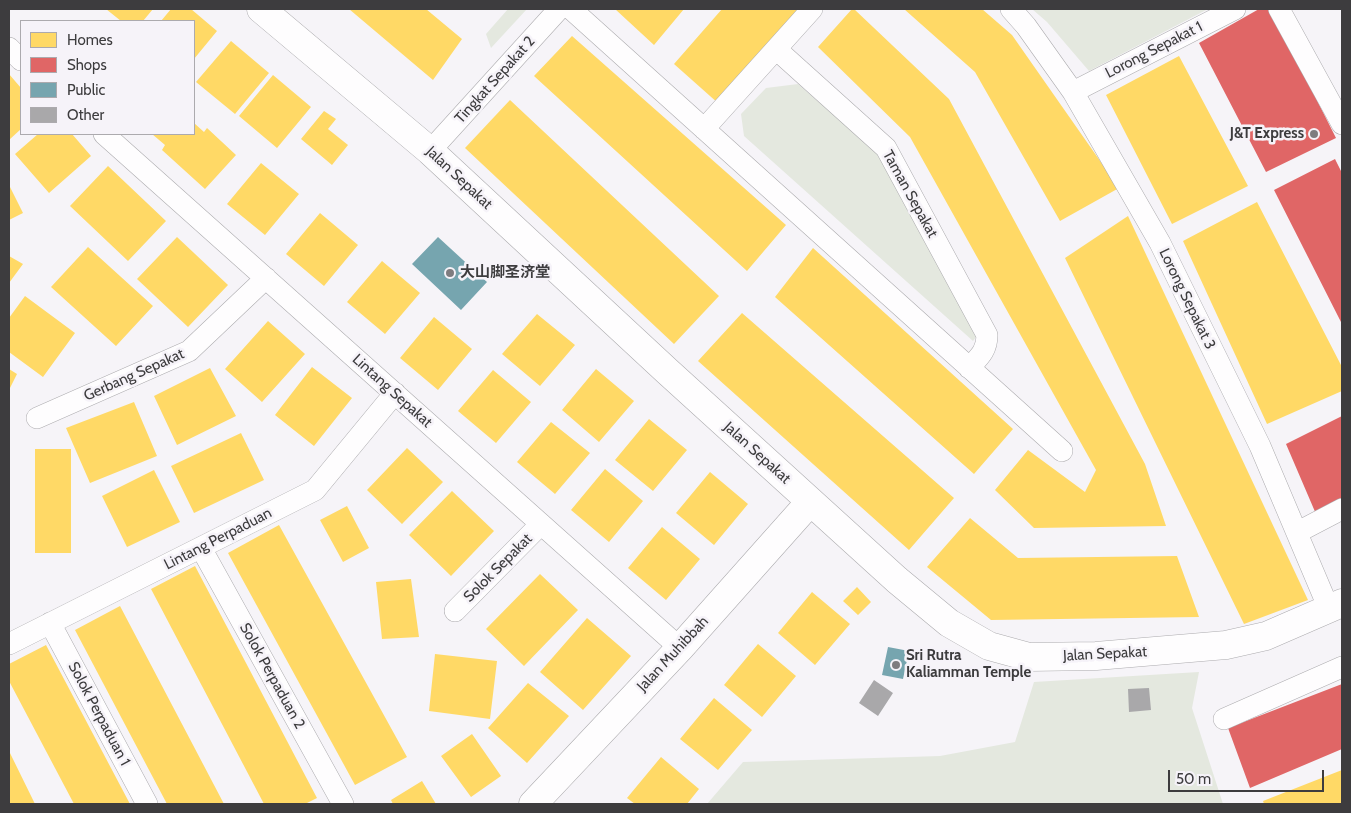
<!DOCTYPE html>
<html>
<head>
<meta charset="utf-8">
<style>
  body { margin:0 }
  #map { position:relative; width:1351px; height:813px; overflow:hidden; background:#f6f4f8; font-family:Cabin,sans-serif }
  canvas { display:block }
  .frame { position:absolute; inset:0; border:10px solid #3d3c3e; pointer-events:none }
  .legend { position:absolute; left:20px; top:20px; width:175px; height:115px; box-sizing:border-box; background:#f6f3f9; border:1px solid #acaaae; margin:0; padding:6px 9px; list-style:none; font-size:15px; color:#3d3c3e }
  .legend li { display:flex; align-items:center; gap:10px; height:25px }
  .legend b { width:25px; border:1px solid #acaaae }
  .scale { position:absolute; left:1168px; top:770px; width:156px; height:22px; box-sizing:border-box; border:2px solid #3d3c3e; border-top:0; padding-left:6px; font-size:15px; line-height:18px; white-space:nowrap; color:#3d3c3e; -webkit-text-stroke:4px #f6f3f9; paint-order:stroke }
</style>
</head>
<body>
<div id="map">
<canvas width="1351" height="813"></canvas>
<div class="frame"></div>
<ul class="legend">
<li><b style="height:14px;background:#ffd966"></b>Homes</li>
<li><b style="height:14px;background:#e06666"></b>Shops</li>
<li><b style="height:14px;background:#76a5af"></b>Public</li>
<li><b style="height:14px;background:#a9a8aa"></b>Other</li>
</ul>
<div class="scale">50 m</div>
</div>
<script>
const context = document.querySelector('canvas').getContext('2d');
context.lineJoin = 'round';
function fillPath(path, color) { context.fillStyle = color; context.fill(path, 'evenodd'); }
function strokePath(path, color, width, dash) { context.strokeStyle = color; context.lineWidth = width; context.lineCap = dash ? 'butt' : 'round'; context.setLineDash(dash || []); context.stroke(path); }
function label(font, color, halo, rows, align = 'center') {
  context.font = font + ' Cabin,"Noto Sans SC",sans-serif'; context.lineWidth = 5; context.setLineDash([]); context.textBaseline = 'middle'; context.strokeStyle = halo; context.fillStyle = color; for (const [text, x, y, turn = 0] of rows) {
    context.save(); context.translate(x, y); context.rotate((+turn || 0) * Math.PI / 180); context.textAlign = isNaN(turn) ? turn : align; if (halo) context.strokeText(text, 0, 0); context.fillText(text, 0, 0); context.restore();
  }
}
fillPath(new Path2D(`
  M508,9H527L491,48L486,34Z
  M1032,9H1208L1089,71L1047,22Z
  M798,84L879,154L979,333L973,341L744,136L741,114L766,88Z
  M1199,672L1192,708L1223,804H707L743,762L940,756L1015,742L1034,682Z`), '#e4e8df');
fillPath(new Path2D(`
  M106,9H153L143,21H121Z
  M171,9H191L217,31L194,59V21H161Z
  M349,9H426L462,39L433,80Z
  M615,9H684L654,45Z
  M722,9H800L719,104L674,64Z
  M852,9H854L949,99L1145,464L1166,526L1034,528L995,490L1028,450L1085,492L1096,470L910,137L818,47Z
  M904,9H982L1012,35L1119,188L1060,221L975,72Z
  M572,36L786,225L747,271L534,76Z
  M231,41L269,73L235,114L196,82Z
  M1179,56L1248,186L1172,224L1106,95Z
  M9,74L21,88V129L9,140Z
  M273,75L311,107L277,148L239,116Z
  M510,100L719,296L674,344L465,148Z
  M324,111L336,119L328,129L348,145L332,165L301,139Z
  M194,123L204,132L207,128L236,155L205,189L162,150L165,145L152,134H194Z
  M38,134H72L91,156L49,193L15,154Z
  M261,163L299,194L265,235L227,204Z
  M108,166L166,221L128,261L70,206Z
  M9,185L23,213L9,220Z
  M1257,202L1342,367V391L1267,424L1183,241Z
  M320,213L358,245L324,286L286,254Z
  M1128,216L1308,600L1244,624L1065,258Z
  M177,237L228,285L188,327L137,279Z
  M88,247L153,306L116,346L51,287Z
  M813,248L1013,429L974,474L775,297Z
  M9,256L23,264L9,283Z
  M382,261L420,293L385,334L347,302Z
  M25,296L75,333L43,377L9,352V318Z
  M742,313L954,498L909,550L698,361Z
  M537,314L575,345L540,386L502,354Z
  M434,317L472,349L438,390L400,358Z
  M268,321L305,354L262,402L225,369Z
  M312,367L352,398L314,446L275,415Z
  M210,368L236,416L177,445L154,396Z
  M9,369L17,374L9,390Z
  M596,369L634,401L599,442L562,410Z
  M493,370L531,402L496,443L458,411Z
  M134,402L157,456L90,483L66,428Z
  M649,419L687,450L653,491L615,460Z
  M551,422L590,453L555,494L517,462Z
  M241,433L264,480L194,513L171,466Z
  M407,448L443,482L402,524L367,490Z
  M35,449H71V553H35Z
  M605,469L643,501L609,542L571,510Z
  M154,470L180,522L127,547L102,496Z
  M710,472L748,504L714,545L676,513Z
  M452,491L494,531L451,576L409,535Z
  M347,506L369,548L343,562L320,520Z
  M970,518L1018,558L1177,556L1199,617L991,620L927,567Z
  M279,525L407,757L355,785L228,553Z
  M662,527L700,559L666,600L628,568Z
  M195,566L317,798L305,804H264L151,589Z
  M540,574L578,610L524,666L486,629Z
  M411,579L419,637L382,639L376,582Z
  M857,587L871,602L858,615L843,601Z
  M812,592L850,624L815,665L778,633Z
  M120,606L224,804H167L75,630Z
  M587,618L631,656L583,710L540,672Z
  M758,644L796,676L762,717L724,685Z
  M46,645L130,804H74L9,681V664Z
  M435,654L497,661L490,719L429,711Z
  M528,683L569,716L527,763L488,728Z
  M714,698L752,730L718,770L680,739Z
  M472,734L501,776L471,797L441,756Z
  M9,751L35,804H9Z
  M661,757L699,789L687,804H635L627,798Z
  M1342,770V804H1264L1263,801Z
  M422,781L436,804H393L391,800Z`), '#ffd966');
fillPath(new Path2D(`
  M1259,9H1271L1336,138L1266,172L1199,43Z
  M1335,159L1342,173V324L1274,190Z
  M1342,416V499L1316,514L1286,444Z
  M1342,684V749L1250,788L1228,728Z`), '#e06666');
fillPath(new Path2D(`
  M438,237L487,282L461,310L412,264Z
  M888,647L909,651L903,679L882,675Z`), '#76a5af');
fillPath(new Path2D(`
  M874,680L893,693L878,716L859,703Z
  M1149,688L1151,710L1129,712L1128,689Z`), '#a9a8aa');
const minor = new Path2D(`
  M571,9L1062,451
  M1011,9L1026,26L1073,92L1160,243L1260,446L1329,609
  M1279,9L1342,124
  M9,48L21,60
  M776,49L886,148L987,335C987,351 979,357 969,368
  M1073,92L1235,9
  M704,129L812,9
  M104,134L680,648
  M430,151L559,9
  M37,418L189,351L266,278
  M1298,532L1342,509
  M201,548L343,804
  M455,611L541,524
  M50,623L147,804
  M9,644L315,490L395,393
  M1224,719L1342,667`);
const tertiary = new Path2D(`
  M261,9L430,151L667,371L897,580L949,623L989,646L1029,657L1096,656L1226,645L1266,636L1342,603
  M533,804L680,648L810,502`);
strokePath(minor, '#acabae', 22);
strokePath(tertiary, '#acabae', 29);
strokePath(minor, '#fefdfe', 21);
strokePath(tertiary, '#fefdfe', 28);
for (const [x, y, r, color] of [
  [1314,134,5,"#7e7c7f"],
  [450,273,5,"#7e7c7f"],
  [896,665,5,"#7e7c7f"]
]) { const dot = new Path2D(); dot.arc(x, y, r, 0, 2 * Math.PI); context.fillStyle = color; context.fill(dot); strokePath(dot, '#f6f3f9', 2); }
label('15px', '#3d3c3e', '#f6f3f9', [
  ["Lorong Sepakat 1",1154,50,-27],
  ["Tingkat Sepakat 2",495,80,-48],
  ["Jalan Sepakat",459,178,43],
  ["Taman Sepakat",910,194,61],
  ["Lorong Sepakat 3",1187,299,64],
  ["Gerbang Sepakat",134,375,-24],
  ["Lintang Sepakat",392,391,42],
  ["Jalan Sepakat",757,453,42],
  ["Lintang Perpaduan",218,539,-27],
  ["Solok Sepakat",498,568,-45],
  ["Jalan Muhibbah",673,654,-47],
  ["Jalan Sepakat",1105,654,-3],
  ["Solok Perpaduan 2",272,676,61],
  ["Solok Perpaduan 1",99,714,62]
]);
label('bold 15px', '#3d3c3e', '#f6f3f9', [
  ["J&T Express",1304,134,"right"],
  ["大山脚圣济堂",460,273],
  ["Sri Rutra",906,656],
  ["Kaliamman Temple",906,673]
], 'left');
</script>
</body>
</html>
